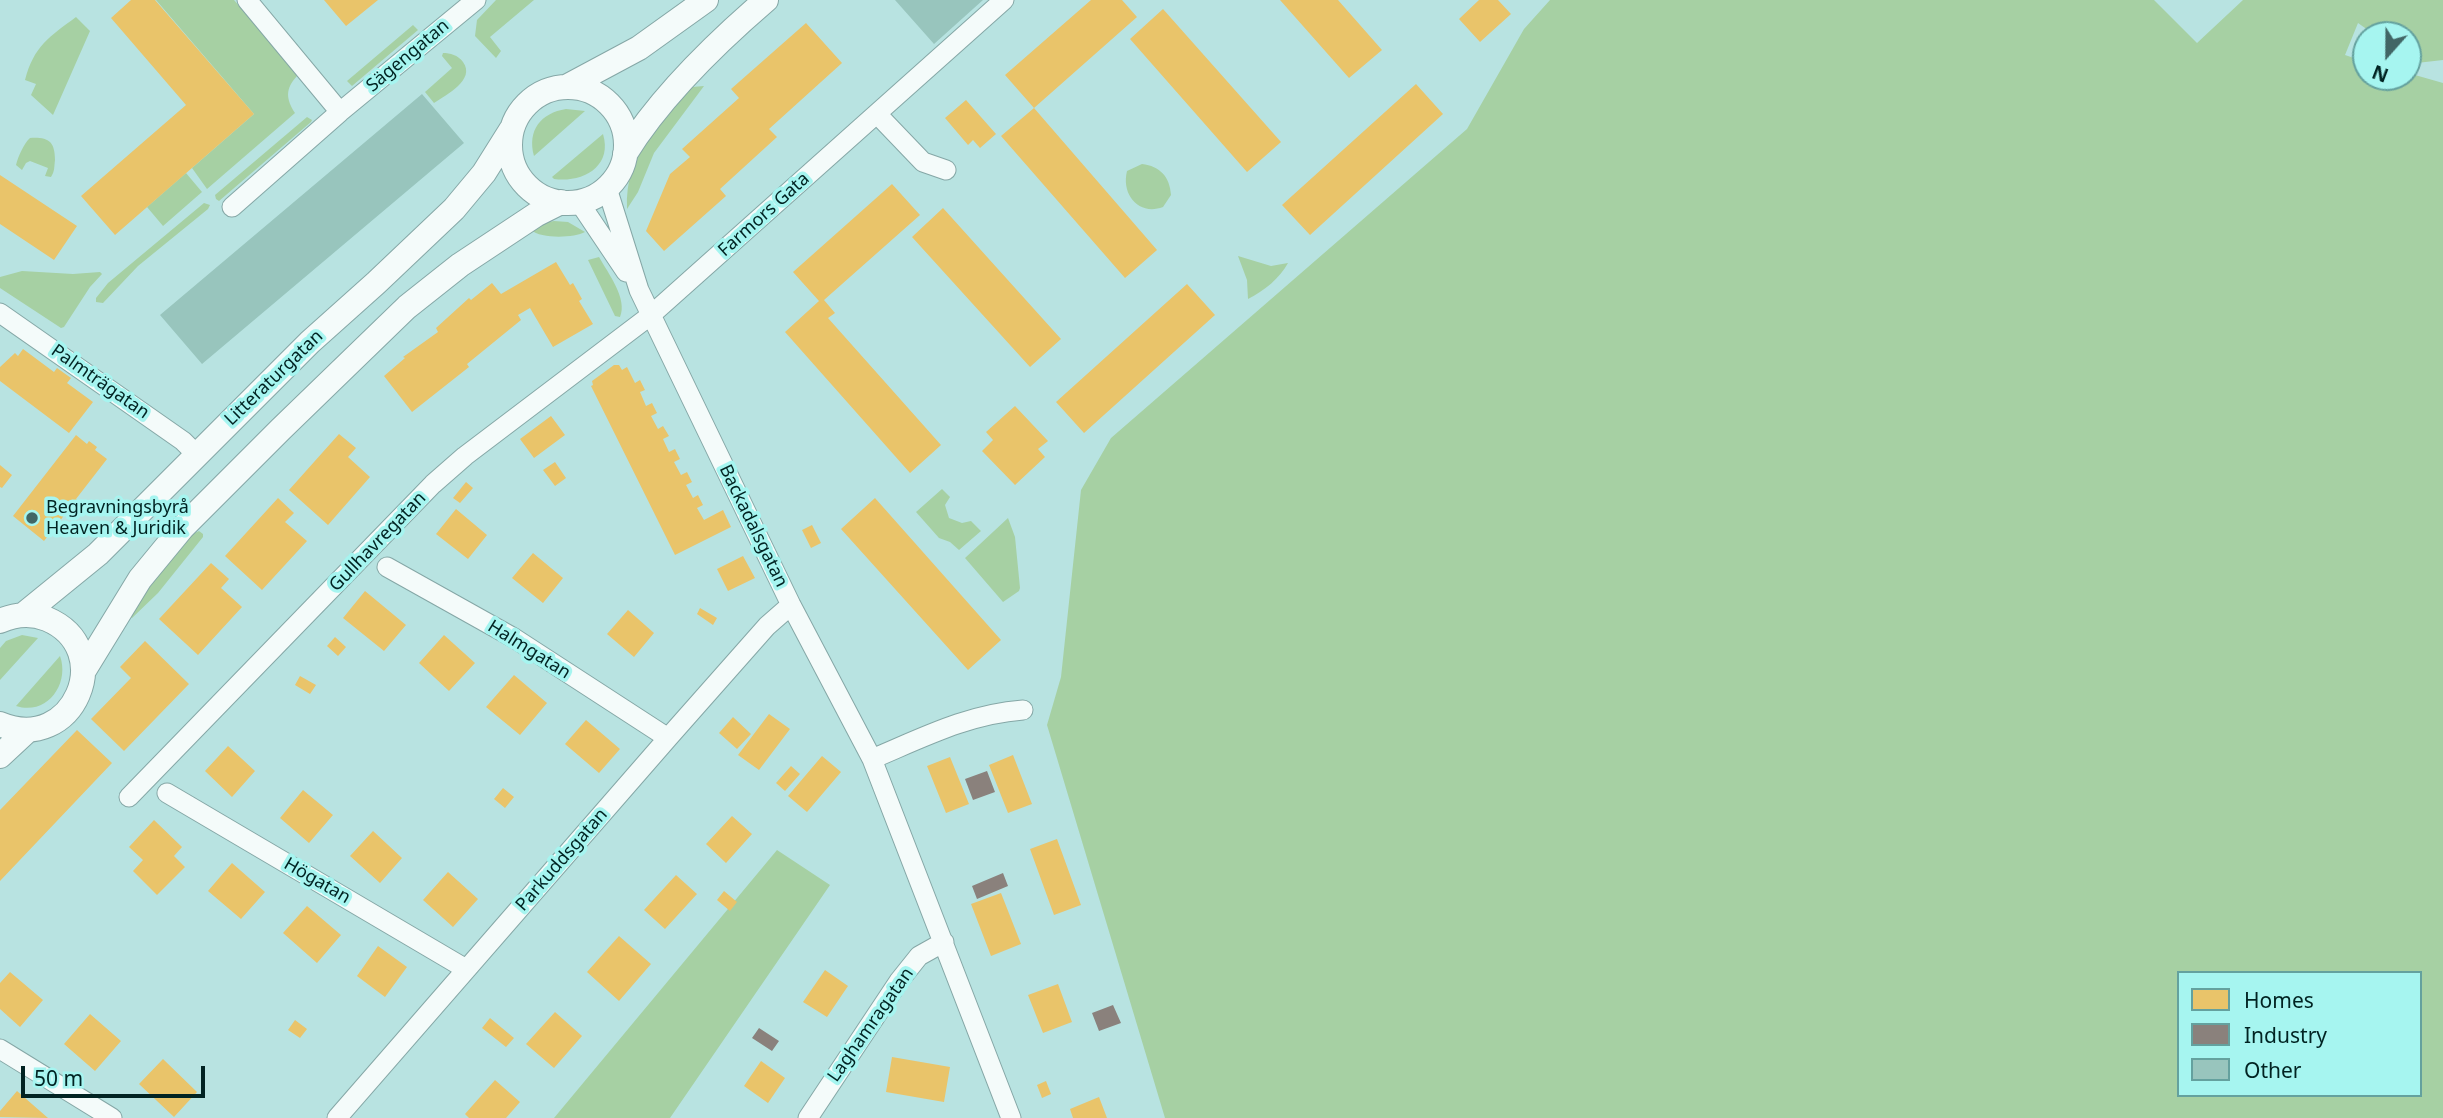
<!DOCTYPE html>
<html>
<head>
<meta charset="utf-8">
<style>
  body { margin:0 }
  #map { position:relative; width:2443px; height:1118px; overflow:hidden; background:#b8e3e1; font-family:"Noto Sans",sans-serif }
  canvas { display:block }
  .legend { position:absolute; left:2177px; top:971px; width:245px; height:126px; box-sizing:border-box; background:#a6f5f0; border:2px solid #64a19e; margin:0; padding:9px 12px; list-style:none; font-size:21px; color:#012322 }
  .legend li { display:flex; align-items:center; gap:14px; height:35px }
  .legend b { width:35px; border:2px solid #64a19e }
  .north { position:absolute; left:2352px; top:21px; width:70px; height:70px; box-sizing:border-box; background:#a6f5f0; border:2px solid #64a19e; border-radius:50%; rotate:201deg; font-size:19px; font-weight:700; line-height:28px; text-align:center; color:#012322 }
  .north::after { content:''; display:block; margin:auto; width:24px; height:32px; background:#416665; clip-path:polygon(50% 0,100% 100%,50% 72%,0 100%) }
  .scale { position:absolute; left:21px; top:1066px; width:184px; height:32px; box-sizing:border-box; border:4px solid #012322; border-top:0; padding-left:9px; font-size:21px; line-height:24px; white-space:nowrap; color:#012322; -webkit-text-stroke:5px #a6f5f0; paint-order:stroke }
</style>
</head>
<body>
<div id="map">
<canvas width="2443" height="1118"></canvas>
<ul class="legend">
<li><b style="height:19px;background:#e9c46a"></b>Homes</li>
<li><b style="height:19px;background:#8a817c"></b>Industry</li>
<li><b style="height:19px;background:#98c5bd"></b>Other</li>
</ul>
<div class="north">N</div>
<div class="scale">50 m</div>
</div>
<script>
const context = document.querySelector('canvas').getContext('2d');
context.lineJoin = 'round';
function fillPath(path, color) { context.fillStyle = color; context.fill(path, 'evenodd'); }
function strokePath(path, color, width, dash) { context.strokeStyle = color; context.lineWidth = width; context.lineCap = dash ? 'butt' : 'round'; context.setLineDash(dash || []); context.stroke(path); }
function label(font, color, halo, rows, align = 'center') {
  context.font = font + ' "Noto Sans",sans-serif'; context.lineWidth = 7; context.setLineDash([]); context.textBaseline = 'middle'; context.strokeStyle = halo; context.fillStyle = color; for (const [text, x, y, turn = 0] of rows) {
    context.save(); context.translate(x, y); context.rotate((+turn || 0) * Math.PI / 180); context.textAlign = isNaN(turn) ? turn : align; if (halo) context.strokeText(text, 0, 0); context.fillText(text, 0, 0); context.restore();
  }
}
fillPath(new Path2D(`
  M156,0H234L296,72L297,76C285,89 286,99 295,113L207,189L192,168L254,114Z
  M496,0H534L490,37L501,51L496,58L475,36L477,20Z
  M1550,0H2154L2197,43L2243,0H2443V60L2408,64V35H2375L2358,23L2345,55L2366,62V77H2408V73L2443,83V1118H1165L1047,725L1061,677L1081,490L1111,438L1467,129L1524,29ZM2179,973H2420V1095H2179Z
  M76,17L90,31L53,115L31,95L36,84L25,80C34,46 49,37 76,17Z
  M413,25L418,30L352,86L347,81Z
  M443,53C450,53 458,55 463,62C476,80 446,95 434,103L425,92L452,68L442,56Z
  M704,86L654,153L638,192L627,209C625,152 658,127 692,87Z
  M566,109L585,111L534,156C527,130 541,113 566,109Z
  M307,117L312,120L311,122L219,201L216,199L215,195Z
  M603,134C613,167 582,183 554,179L552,177Z
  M30,138C48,137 55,141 55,160C54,167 55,171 51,177L45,176L48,168L30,161L26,163L22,170L16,165C18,157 24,143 30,138Z
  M1142,164C1160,166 1170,177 1171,195L1163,207C1139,216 1121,195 1127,171Z
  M186,173L202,192L163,226L147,207Z
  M204,203L210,205L208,209L138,266L103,303L96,302V298L108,283Z
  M554,221L568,222L585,232C574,238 541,239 531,230L544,223Z
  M1238,256L1271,266L1288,263C1280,278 1264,291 1248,299L1247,280Z
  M599,257C608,273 628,299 620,317L615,316L588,260Z
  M22,271L73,274L100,272L102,274L90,287L64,327L61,328L0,288V277Z
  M942,489L950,497L945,505L949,518L962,523L971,521L981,531L959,550L950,542L939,538L916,512Z
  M1008,518L1015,537L1020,588L1019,591L1003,602L965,558Z
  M199,531L203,534V537L158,593L132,618L129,616L134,605L186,537Z
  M22,635L38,638L0,680V648L6,641Z
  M60,656C70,684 47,716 16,706Z
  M777,850L830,885L670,1118H554Z`), '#a6d0a3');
fillPath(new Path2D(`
  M131,0H155L254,114L115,235L81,196L186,105L111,18Z
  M324,0H378L346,26Z
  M1091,0H1122L1137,17L1034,108L1005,75Z
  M1280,0H1338L1382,50L1349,78Z
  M1479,0H1498L1511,14L1480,42L1459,19Z
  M1163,9L1281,142L1247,172L1130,39Z
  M806,23L842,63L769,129L777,137L720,189L726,196L664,251L646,231L670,174L690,157L682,149L739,98L731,89Z
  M1416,84L1443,114L1310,235L1282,205Z
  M966,100L996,134L980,148L973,140L968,145L945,118Z
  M1034,108L1157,250L1125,278L1001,136Z
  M0,175L77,226L54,260L0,224Z
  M892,184L920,215L824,300L835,313L828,318L941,445L910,473L785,332L819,301L793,272Z
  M943,208L1061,339L1030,367L912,237Z
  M556,262L570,285L573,283L582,299L579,301L593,324L553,347L530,308L518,315L521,320L467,364L469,367L412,412L384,376L405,358L403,357L438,332L436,328L469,298L471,300L492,283L501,294Z
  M1187,284L1215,315L1084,433L1056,402Z
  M23,349L54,372L57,368L71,378L67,383L93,402L69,433L0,381V367L15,353L18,356Z
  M614,365H619L622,370L627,367L635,383L640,380L645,390L640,392L646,406L652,403L657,413L651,416L658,429L663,426L669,436L663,439L669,452L675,449L680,459L674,462L681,475L687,472L692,482L686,485L693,498L698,495L703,505L697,508L704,520L723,510L731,527L675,555L591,386L593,385L592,381Z
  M1015,406L1048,441L1038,449L1045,457L1015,485L982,451L993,440L986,432Z
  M551,416L565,435L534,458L520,439Z
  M339,434L356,448L348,457L370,477L328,525L289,490Z
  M76,435L87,444L89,441L97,447L95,450L107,459L76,499L81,502L70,516L66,513L44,541L13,516Z
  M555,462L566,478L555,486L543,470Z
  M0,465L12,475L2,488L0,487Z
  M466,482L473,488L460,503L453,498Z
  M278,498L294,513L285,522L307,541L262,590L225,556Z
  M875,498L1001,640L968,670L841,529Z
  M456,509L487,535L468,559L436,534Z
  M812,525L821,543L811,548L802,530Z
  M533,553L563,578L543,603L512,578Z
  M743,556L755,578L728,591L717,569Z
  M211,563L229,579L221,588L242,607L198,655L159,619Z
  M365,591L406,625L384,651L343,618Z
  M700,608L717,618L713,625L697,614Z
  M628,610L654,633L634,657L607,634Z
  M444,635L475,663L449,691L419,663Z
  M335,637L346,647L338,656L327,646Z
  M145,641L189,684L124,751L91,719L131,678L120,667Z
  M514,675L547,703L520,735L486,707Z
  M300,676L316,685L310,694L295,685Z
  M769,714L790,729L759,770L738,755Z
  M733,717L751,734L737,749L719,733Z
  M586,720L620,749L599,773L565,744Z
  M77,730L112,763L0,881V810Z
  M228,746L255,771L232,797L205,771Z
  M1013,755L1032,804L1008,813L989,765Z
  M822,756L841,772L807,812L788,796Z
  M950,757L969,804L946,813L927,766Z
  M791,766L800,774L785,791L776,783Z
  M503,788L514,797L505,808L494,799Z
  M303,790L333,815L309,843L280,818Z
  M732,816L752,834L726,863L706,844Z
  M154,820L182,847L174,856L185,867L157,895L133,871L143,860L129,847Z
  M373,831L402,858L380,883L350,856Z
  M1057,839L1081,905L1054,915L1030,849Z
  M232,863L265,892L241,919L208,891Z
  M448,872L478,899L453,927L423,900Z
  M676,875L697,894L665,929L644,910Z
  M724,891L737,902L730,911L717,900Z
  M1001,893L1021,944L991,956L971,904Z
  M307,906L341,935L317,963L283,933Z
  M619,936L651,964L619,1001L587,972Z
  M378,946L407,967L385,997L357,976Z
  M825,970L848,986L827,1017L803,1002Z
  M10,972L43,1000L20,1027L0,1009V983Z
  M1058,984L1072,1022L1043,1033L1028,995Z
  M555,1012L582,1036L554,1068L526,1044Z
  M90,1014L121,1041L95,1071L64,1044Z
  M490,1018L514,1038L506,1047L482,1028Z
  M295,1020L307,1029L300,1038L288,1030Z
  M892,1057L950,1067L944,1102L886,1092Z
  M163,1059L197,1092L174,1117L139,1084Z
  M761,1061L785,1078L768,1103L744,1086Z
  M495,1080L520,1102L506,1118H469L465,1114Z
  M1046,1081L1051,1094L1042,1098L1037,1085Z
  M17,1091L48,1118L0,1117V1111Z
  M1099,1097L1107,1118H1073L1070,1109Z`), '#e9c46a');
fillPath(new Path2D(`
  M987,771L995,792L973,800L965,779Z
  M1003,873L1008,886L977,899L972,886Z
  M1113,1005L1121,1023L1099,1031L1092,1013Z
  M759,1028L779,1041L772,1051L752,1038Z`), '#8a817c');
fillPath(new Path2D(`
  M895,0H983L934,44Z
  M422,94L464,143L202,364L160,315Z`), '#98c5bd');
const minor = new Path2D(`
  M247,0L340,112
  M877,114L923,162L946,170
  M607,188L639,290L791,605L872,759L1011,1118
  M579,202L626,272
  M232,207L340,112L476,0
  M0,313L183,441L196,454
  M387,567L514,638L668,738
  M872,759C922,738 968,714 1023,710
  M167,793L466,969
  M129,797L433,484L465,456L651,315L1004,0
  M0,1049L112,1118
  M337,1118L668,738L767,626L791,605
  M808,1118L899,981L919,956L944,942`);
const tertiary = new Path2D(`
  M568,86L639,48L706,0
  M510 145a58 58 0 1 1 116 0a58 58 0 1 1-116 0Z
  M625,154C660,97 716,43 766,0
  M23,615L98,554L310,342L376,283L454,209L484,173L511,130
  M0,621C15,614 32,613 47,619C118,649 74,755 0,724
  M83,672L140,579L182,528L281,429L407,307L460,265L537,214L561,202
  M0,756L28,730`);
strokePath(minor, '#85a7a6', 21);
strokePath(tertiary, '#85a7a6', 26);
strokePath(minor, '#f4fbfa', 19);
strokePath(tertiary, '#f4fbfa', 24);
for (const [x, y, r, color] of [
  [32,518,7,"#416665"]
]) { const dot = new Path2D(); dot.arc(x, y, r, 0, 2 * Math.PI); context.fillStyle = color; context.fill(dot); strokePath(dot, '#a6f5f0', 2.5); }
label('18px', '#012322', '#a6f5f0', [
  ["Sägengatan",408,56,-40],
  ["Farmors Gata",764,215,-42],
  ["Litteraturgatan",274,378,-44],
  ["Palmträgatan",100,382,35],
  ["Backadalsgatan",753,526,64],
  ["Gullhavregatan",378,542,-46],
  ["Halmgatan",529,650,32],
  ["Parkuddsgatan",562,860,-49],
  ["Högatan",317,881,30],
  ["Laghamragatan",871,1025,-55]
]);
label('18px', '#012322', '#a6f5f0', [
  ["Begravningsbyrå",46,508],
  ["Heaven & Juridik",46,529]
], 'left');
</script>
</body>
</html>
